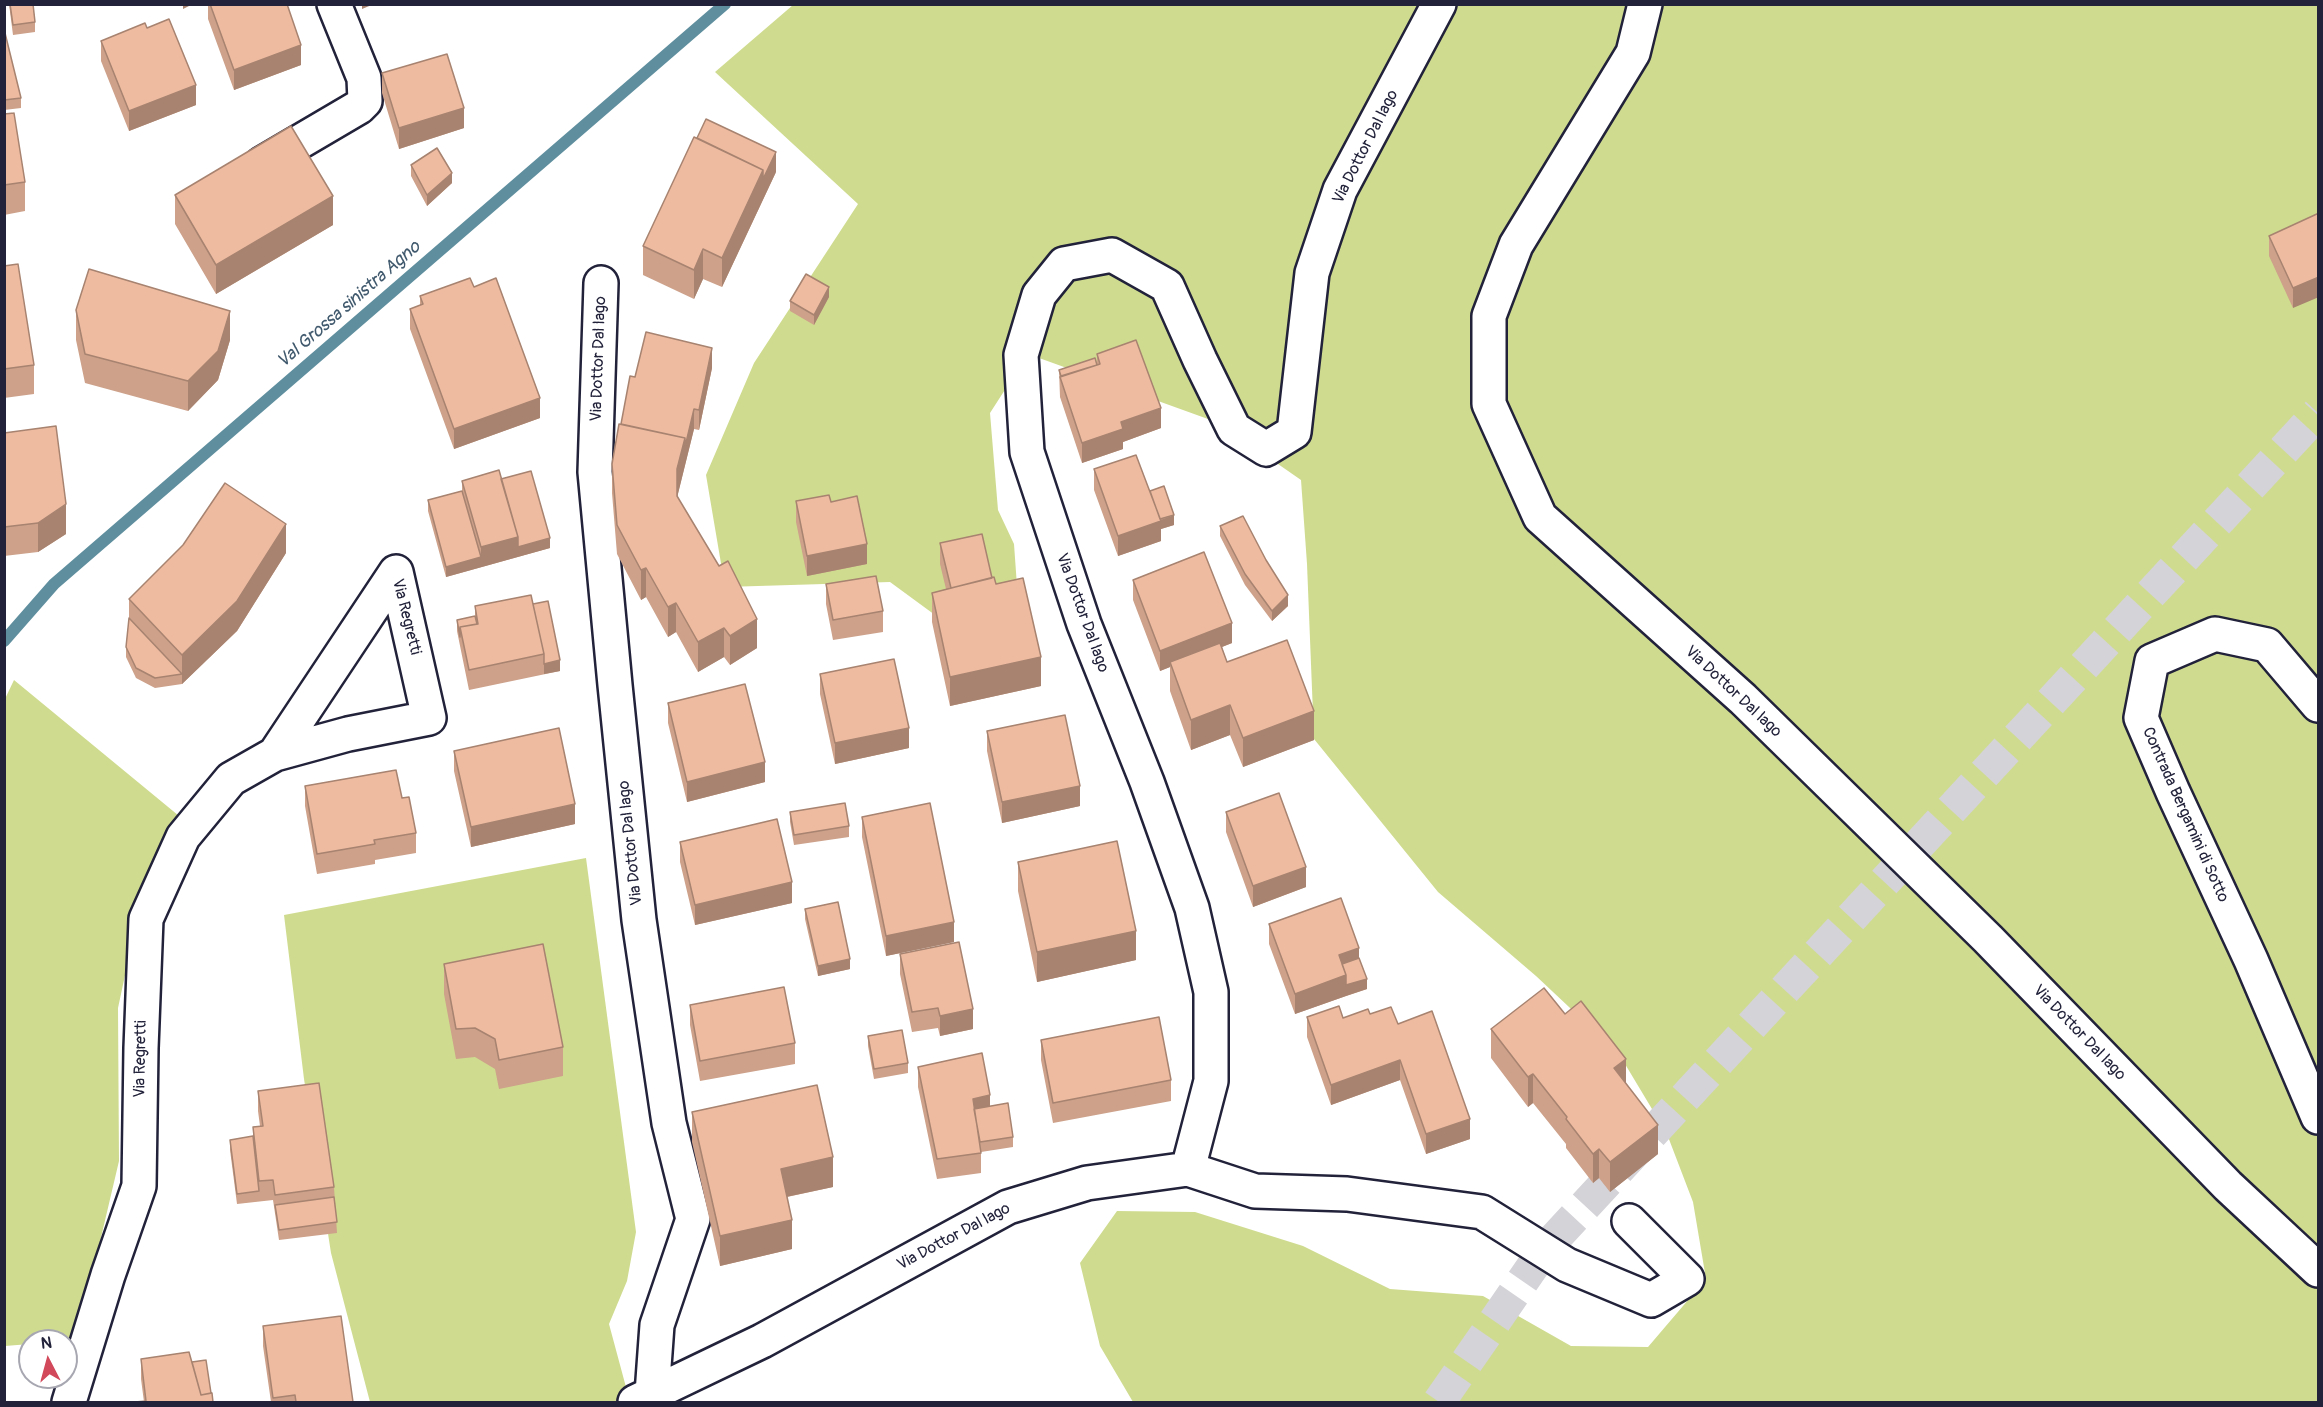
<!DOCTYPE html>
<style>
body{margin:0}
#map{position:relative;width:2323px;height:1407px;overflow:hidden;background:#fff;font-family:Pangolin,sans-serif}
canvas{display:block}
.frame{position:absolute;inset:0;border:6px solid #22223b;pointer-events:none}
.north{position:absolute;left:18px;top:1329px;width:60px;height:60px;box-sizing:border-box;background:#fff;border:2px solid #a7a7b1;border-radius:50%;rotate:354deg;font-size:16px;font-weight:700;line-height:24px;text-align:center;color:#22223b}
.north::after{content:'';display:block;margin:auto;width:21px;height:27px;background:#d1495b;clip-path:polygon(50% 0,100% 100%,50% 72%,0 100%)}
</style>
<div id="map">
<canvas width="2323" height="1407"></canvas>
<div class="frame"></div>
<div class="north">N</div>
</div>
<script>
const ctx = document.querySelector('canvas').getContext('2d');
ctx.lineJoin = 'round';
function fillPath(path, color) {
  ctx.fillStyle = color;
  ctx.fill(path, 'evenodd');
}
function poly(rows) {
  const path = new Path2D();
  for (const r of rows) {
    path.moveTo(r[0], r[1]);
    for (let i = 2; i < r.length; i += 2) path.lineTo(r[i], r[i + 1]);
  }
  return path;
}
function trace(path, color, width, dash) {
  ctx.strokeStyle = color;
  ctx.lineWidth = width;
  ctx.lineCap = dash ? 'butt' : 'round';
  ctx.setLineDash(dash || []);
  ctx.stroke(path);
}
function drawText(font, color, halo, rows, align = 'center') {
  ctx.font = font + ' Pangolin,sans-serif';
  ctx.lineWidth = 6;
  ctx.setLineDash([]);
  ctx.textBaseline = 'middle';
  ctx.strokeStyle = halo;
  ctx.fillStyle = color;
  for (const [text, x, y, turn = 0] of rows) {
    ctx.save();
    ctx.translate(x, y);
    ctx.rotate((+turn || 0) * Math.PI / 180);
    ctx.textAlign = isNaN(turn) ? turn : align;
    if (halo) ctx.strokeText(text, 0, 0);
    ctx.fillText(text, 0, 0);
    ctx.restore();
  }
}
fillPath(poly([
 [793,5,2318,5,2318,1402,1133,1402,1100,1346,1080,1263,1117,1211,1195,1212,1303,1246,1390,1289,1483,1296,1571,1346,1648,1347,1706,1279,1693,1202,1667,1134,1619,1054,1536,976,1438,892,1314,739,1307,564,1301,480,1219,423,1028,354,990,413,998,510,1014,544,1018,600,950,626,890,582,725,587,706,475,754,363,858,204,715,72],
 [14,680,190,825,136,924,118,1008,119,1161,95,1263,72,1340,30,1341,30,1344,5,1346,4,701],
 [586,858,636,1232,627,1281,609,1324,630,1402,370,1402,331,1253,304,1079,284,915]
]), '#cfdc8f');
trace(poly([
 [4,641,54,584,725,4]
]), '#5f8f9f', 12);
trace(poly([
 [1439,1402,1544,1250,2318,413]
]), '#d3d3d8', 33, [33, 16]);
const street = poly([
 [1645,4,1633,53,1516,245,1489,316,1489,404,1540,517,1743,699,1988,939,2228,1186,2318,1270],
 [262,164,359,107,365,101,364,78,334,4],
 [601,283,595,472,615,685,639,920,669,1123,693,1219,657,1325,652,1394],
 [2318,705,2267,645,2215,634,2152,661,2141,718,2173,792,2251,960,2318,1117],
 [1188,1169,1255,1191,1347,1194,1482,1212,1567,1265,1651,1300,1687,1279,1629,1221],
 [69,1402,108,1275,139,1186,141,1048,146,919,183,837,231,779,275,754,348,734,429,718,396,572,275,754],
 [635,1402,762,1341,1008,1207,1087,1183,1188,1169,1211,1081,1211,992,1192,908,1147,782,1084,624,1027,452,1021,355,1039,295,1064,264,1112,255,1167,286,1200,360,1234,429,1266,449,1294,432,1312,273,1340,190,1439,4]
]);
trace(street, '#22223b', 38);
trace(street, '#fff', 33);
fillPath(poly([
 [9,4,33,4,35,22,35,32,13,35],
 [208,4,287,4,301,65,234,90,208,19],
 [147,28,196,105,129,131,101,61,101,41],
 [4,33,21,98,21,108,4,110],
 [382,73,464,128,399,149,382,93],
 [4,114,25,182,25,211,4,215],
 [411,165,452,183,427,206,411,176],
 [776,172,722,287,703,279,694,299,643,275,643,246],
 [175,195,333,225,216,294,175,224],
 [2319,213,2293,308,2269,256,2269,236],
 [4,266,34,365,34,394,4,398],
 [420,296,540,418,454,449,410,329,410,309,420,305],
 [829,297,814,325,790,311,790,301],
 [76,310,230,340,218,380,188,411,85,383,76,340],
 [1097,354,1161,428,1123,442,1123,449,1082,463,1060,397,1059,370,1097,365],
 [712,368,699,430,694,429,677,497,757,648,730,665,724,657,698,672,676,632,668,637,646,597,641,600,617,554,612,493,612,464,621,424,635,377],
 [4,433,66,534,38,552,4,556],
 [1094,469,1150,491,1174,525,1161,529,1161,541,1118,556,1094,490],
 [501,479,550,548,446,577,428,511,428,500,462,491,462,481],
 [796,501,831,502,867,564,807,576,796,522],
 [1220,526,1288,606,1272,621,1245,585,1220,536],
 [940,543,992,578,996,584,1041,686,950,706,932,622,932,593,946,589,940,564],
 [286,553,237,631,182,684,155,688,136,678,126,657,126,647,129,618,129,599],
 [1133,580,1232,643,1222,647,1227,662,1314,740,1243,767,1230,735,1191,750,1170,691,1170,667,1160,671,1133,600],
 [826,584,883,611,883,632,833,640,826,604],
 [533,604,560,671,469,690,457,631,457,620,475,616,475,606],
 [820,674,909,748,835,764,820,694],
 [668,703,765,782,687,802,668,723],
 [987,731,1080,806,1002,823,987,751],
 [454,751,575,824,471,847,454,771],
 [305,786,402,798,416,833,416,853,375,860,375,864,317,874,305,806],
 [790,812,849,826,849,837,794,845,790,822],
 [1226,812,1306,887,1253,907,1226,832],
 [862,817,954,942,886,956,862,837],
 [680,842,792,903,695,925,680,862],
 [1018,862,1136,960,1037,982,1018,891],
 [805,909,850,969,818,976,805,919],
 [1269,924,1359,958,1367,989,1346,996,1295,1014,1269,944],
 [900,954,973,1029,940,1036,938,1028,912,1032,900,974],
 [444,964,563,1047,563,1076,499,1089,495,1069,475,1057,456,1059,444,994],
 [690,1005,795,1043,795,1064,700,1081,690,1025],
 [1370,1014,1398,1024,1470,1139,1426,1154,1400,1080,1331,1105,1307,1037,1307,1017,1343,1018],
 [1565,1014,1626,1084,1658,1154,1610,1192,1599,1178,1593,1183,1566,1148,1566,1144,1533,1103,1528,1107,1491,1058,1491,1029],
 [868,1036,908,1063,908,1073,874,1079,868,1046],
 [1041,1040,1171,1080,1171,1101,1053,1123,1041,1060],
 [918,1067,1013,1137,1013,1147,981,1152,981,1173,937,1179,918,1087],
 [258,1091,334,1187,337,1233,279,1240,273,1200,237,1204,230,1150,230,1140,253,1137,253,1127,260,1126,258,1111],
 [692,1112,833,1187,787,1197,792,1249,720,1266,692,1142],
 [263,1326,353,1402,271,1402,263,1346],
 [141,1359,192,1362,211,1393,144,1402,141,1379]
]), '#cda18a');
fillPath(poly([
 [183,4,193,4,183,9],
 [362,4,374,4,362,9],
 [301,45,301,65,234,90,234,70],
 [196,85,196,105,129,131,129,111],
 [464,108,464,128,399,149,399,128],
 [776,152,776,172,722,287,722,258,763,170],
 [452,173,452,183,427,206,427,195],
 [333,196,333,225,216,294,216,265],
 [703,249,703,279,694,299,694,270],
 [2319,277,2319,297,2293,308,2293,288],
 [829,287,829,297,814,325,814,315],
 [230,311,230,340,218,380,188,411,188,381],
 [712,348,712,368,699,430,699,410],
 [540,398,540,418,454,449,454,429],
 [1161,408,1161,428,1123,442,1123,449,1082,463,1082,443,1121,422],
 [694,409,694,429,677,498,677,469,685,438],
 [66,504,66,534,38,552,38,523],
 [1174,515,1174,525,1161,529,1161,541,1118,556,1118,536],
 [286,524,286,553,237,631,182,684,182,655],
 [518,537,550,538,550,548,446,577,446,567,481,557,481,547],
 [867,544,867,564,807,576,807,556],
 [646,568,646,597,641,600,641,570],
 [1288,595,1288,606,1272,621,1272,611],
 [676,603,676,632,668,637,668,607],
 [757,619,757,648,730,665,730,636],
 [1232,623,1232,643,1171,667,1170,662,1170,667,1160,671,1160,651],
 [724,628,724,657,698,672,698,642],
 [1041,657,1041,686,950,706,950,677],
 [560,660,560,671,544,674,544,664],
 [1230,705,1230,735,1191,750,1191,720],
 [1314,711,1314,740,1243,767,1243,738],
 [909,728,909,748,835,764,835,743],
 [765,762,765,782,687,802,687,782],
 [1080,786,1080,806,1002,823,1002,802],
 [575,804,575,824,471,847,471,827],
 [1306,867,1306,887,1253,907,1253,886],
 [792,882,792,903,695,925,695,905],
 [954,922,954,942,886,956,886,936],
 [1136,931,1136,960,1037,982,1037,952],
 [1359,948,1359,968,1342,974,1339,955],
 [850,959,850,969,818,976,818,966],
 [1346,975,1367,979,1367,989,1346,996,1295,1014,1295,994],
 [973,1009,973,1029,940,1036,940,1016],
 [1626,1059,1626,1088,1614,1068],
 [1400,1060,1400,1080,1331,1105,1331,1085],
 [1533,1074,1533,1103,1528,1107,1528,1077],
 [990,1095,990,1115,974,1119,973,1099],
 [1470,1119,1470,1139,1426,1154,1426,1134],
 [1658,1125,1658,1154,1610,1192,1610,1162],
 [1599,1149,1599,1178,1593,1183,1593,1154],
 [833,1157,833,1187,781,1198,781,1169],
 [792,1220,792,1249,720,1266,720,1236]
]), '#a78370');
const building = poly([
 [10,4,33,4,35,22,13,25,10,4],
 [210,4,287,4,301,45,234,70,210,4],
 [169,19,196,85,129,111,101,41,145,23,147,28,169,19],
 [4,33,5,33,21,98,4,100,4,33],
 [447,54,464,108,399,128,382,73,447,54],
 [14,113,25,182,4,185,4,114,14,113],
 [706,119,776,152,763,179,763,170,697,138,706,119],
 [291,126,333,196,216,265,175,195,291,126],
 [694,137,763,170,722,258,703,249,694,270,643,246,694,137],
 [437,148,452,173,427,195,411,165,437,148],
 [2319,213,2319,277,2293,288,2269,236,2319,213],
 [18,264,34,365,4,369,4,266,18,264],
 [89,269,230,311,218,351,188,381,85,354,76,310,89,269],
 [806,274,829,287,814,315,790,301,806,274],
 [470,278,474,287,496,278,540,398,454,429,410,309,423,304,420,296,470,278],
 [646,332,712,348,699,410,694,409,685,447,685,438,621,424,630,376,635,377,646,332],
 [1136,340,1161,408,1121,422,1123,429,1082,443,1060,377,1100,364,1097,354,1136,340],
 [1095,358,1097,365,1061,376,1059,370,1095,358],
 [619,424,685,438,677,469,677,496,719,566,728,561,757,619,730,636,724,628,698,642,676,603,668,607,646,568,641,570,617,525,612,464,619,424],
 [56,426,66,504,38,523,4,527,4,433,56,426],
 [1136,455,1161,521,1118,536,1094,469,1136,455],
 [499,470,518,537,481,547,462,481,499,470],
 [531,471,550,538,518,547,518,537,501,479,531,471],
 [225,483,286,524,237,601,182,655,129,599,183,545,225,483],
 [1164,486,1174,515,1160,519,1150,491,1164,486],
 [462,491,481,557,446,567,428,500,462,491],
 [829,495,831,502,857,496,867,544,807,556,796,501,829,495],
 [1243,516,1266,560,1288,595,1272,611,1245,574,1220,526,1243,516],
 [982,534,992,578,951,588,940,543,982,534],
 [1204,552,1232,623,1160,651,1133,580,1204,552],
 [876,576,883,611,833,620,826,584,876,576],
 [994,577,996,584,1023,578,1041,657,950,677,932,593,994,577],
 [531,595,544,654,469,670,460,627,478,624,475,606,531,595],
 [548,601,560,660,544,664,544,654,533,604,548,601],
 [475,616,477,624,460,627,460,637,457,620,475,616],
 [129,618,182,674,155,678,136,668,126,647,129,618],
 [1287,640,1314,711,1243,738,1230,705,1191,720,1170,662,1220,643,1227,662,1287,640],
 [894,659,909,728,835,743,820,674,894,659],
 [745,684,765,762,687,782,668,703,745,684],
 [1065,715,1080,786,1002,802,987,731,1065,715],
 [559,728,575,804,471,827,454,751,559,728],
 [396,770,402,798,409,797,416,833,374,840,375,844,317,854,305,786,396,770],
 [1279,793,1306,867,1253,886,1226,812,1279,793],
 [845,803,849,826,794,835,790,812,845,803],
 [930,803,954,922,886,936,862,817,930,803],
 [777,819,792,882,695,905,680,842,777,819],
 [1117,841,1136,931,1037,952,1018,862,1117,841],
 [1341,898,1359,948,1339,955,1346,975,1295,994,1269,924,1341,898],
 [838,902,850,959,818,966,805,909,838,902],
 [959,942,973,1009,940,1016,938,1008,912,1012,900,954,959,942],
 [543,944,563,1047,499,1060,495,1039,475,1028,456,1029,444,964,543,944],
 [1359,958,1367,979,1346,985,1346,975,1342,964,1359,958],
 [784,987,795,1043,700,1061,690,1005,784,987],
 [1544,988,1565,1014,1581,1001,1626,1059,1614,1068,1658,1125,1610,1162,1599,1149,1593,1154,1566,1119,1567,1117,1533,1074,1528,1077,1491,1029,1544,988],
 [1339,1006,1343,1018,1368,1009,1370,1014,1391,1007,1398,1024,1432,1011,1470,1119,1426,1134,1400,1060,1331,1085,1307,1017,1339,1006],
 [1159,1017,1171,1080,1053,1103,1041,1040,1159,1017],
 [902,1030,908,1063,874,1069,868,1036,902,1030],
 [982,1053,990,1095,973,1099,981,1153,937,1159,918,1067,982,1053],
 [319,1083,334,1187,275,1195,273,1180,259,1181,253,1127,263,1126,258,1091,319,1083],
 [817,1085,833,1157,781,1169,792,1220,720,1236,692,1112,817,1085],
 [1008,1103,1013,1137,980,1142,974,1109,1008,1103],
 [253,1136,259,1191,237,1194,230,1140,253,1136],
 [334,1197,337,1222,279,1230,275,1205,334,1197],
 [341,1316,353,1402,296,1402,295,1395,273,1398,263,1326,341,1316],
 [189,1352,201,1395,212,1393,213,1402,135,1402,146,1401,141,1359,189,1352],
 [206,1360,211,1393,201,1395,192,1362,206,1360]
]);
fillPath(building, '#eebba0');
trace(building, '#a78370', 1.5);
drawText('16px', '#22223b', '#fff', [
 ["Via Dottor Dal lago",1366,147,-63],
 ["Via Dottor Dal lago",599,359,-88],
 ["Via Dottor Dal lago",1082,613,70],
 ["Via Regretti",406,617,76],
 ["Via Dottor Dal lago",1733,692,43],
 ["Contrada Bergamini di Sotto",2185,815,66],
 ["Via Dottor Dal lago",631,843,-96],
 ["Via Dottor Dal lago",2079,1033,46],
 ["Via Regretti",141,1059,-89],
 ["Via Dottor Dal lago",954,1237,-28]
]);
drawText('italic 18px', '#40596d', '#fff', [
 ["Val Grossa sinistra Agno",349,305,-41]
]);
</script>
